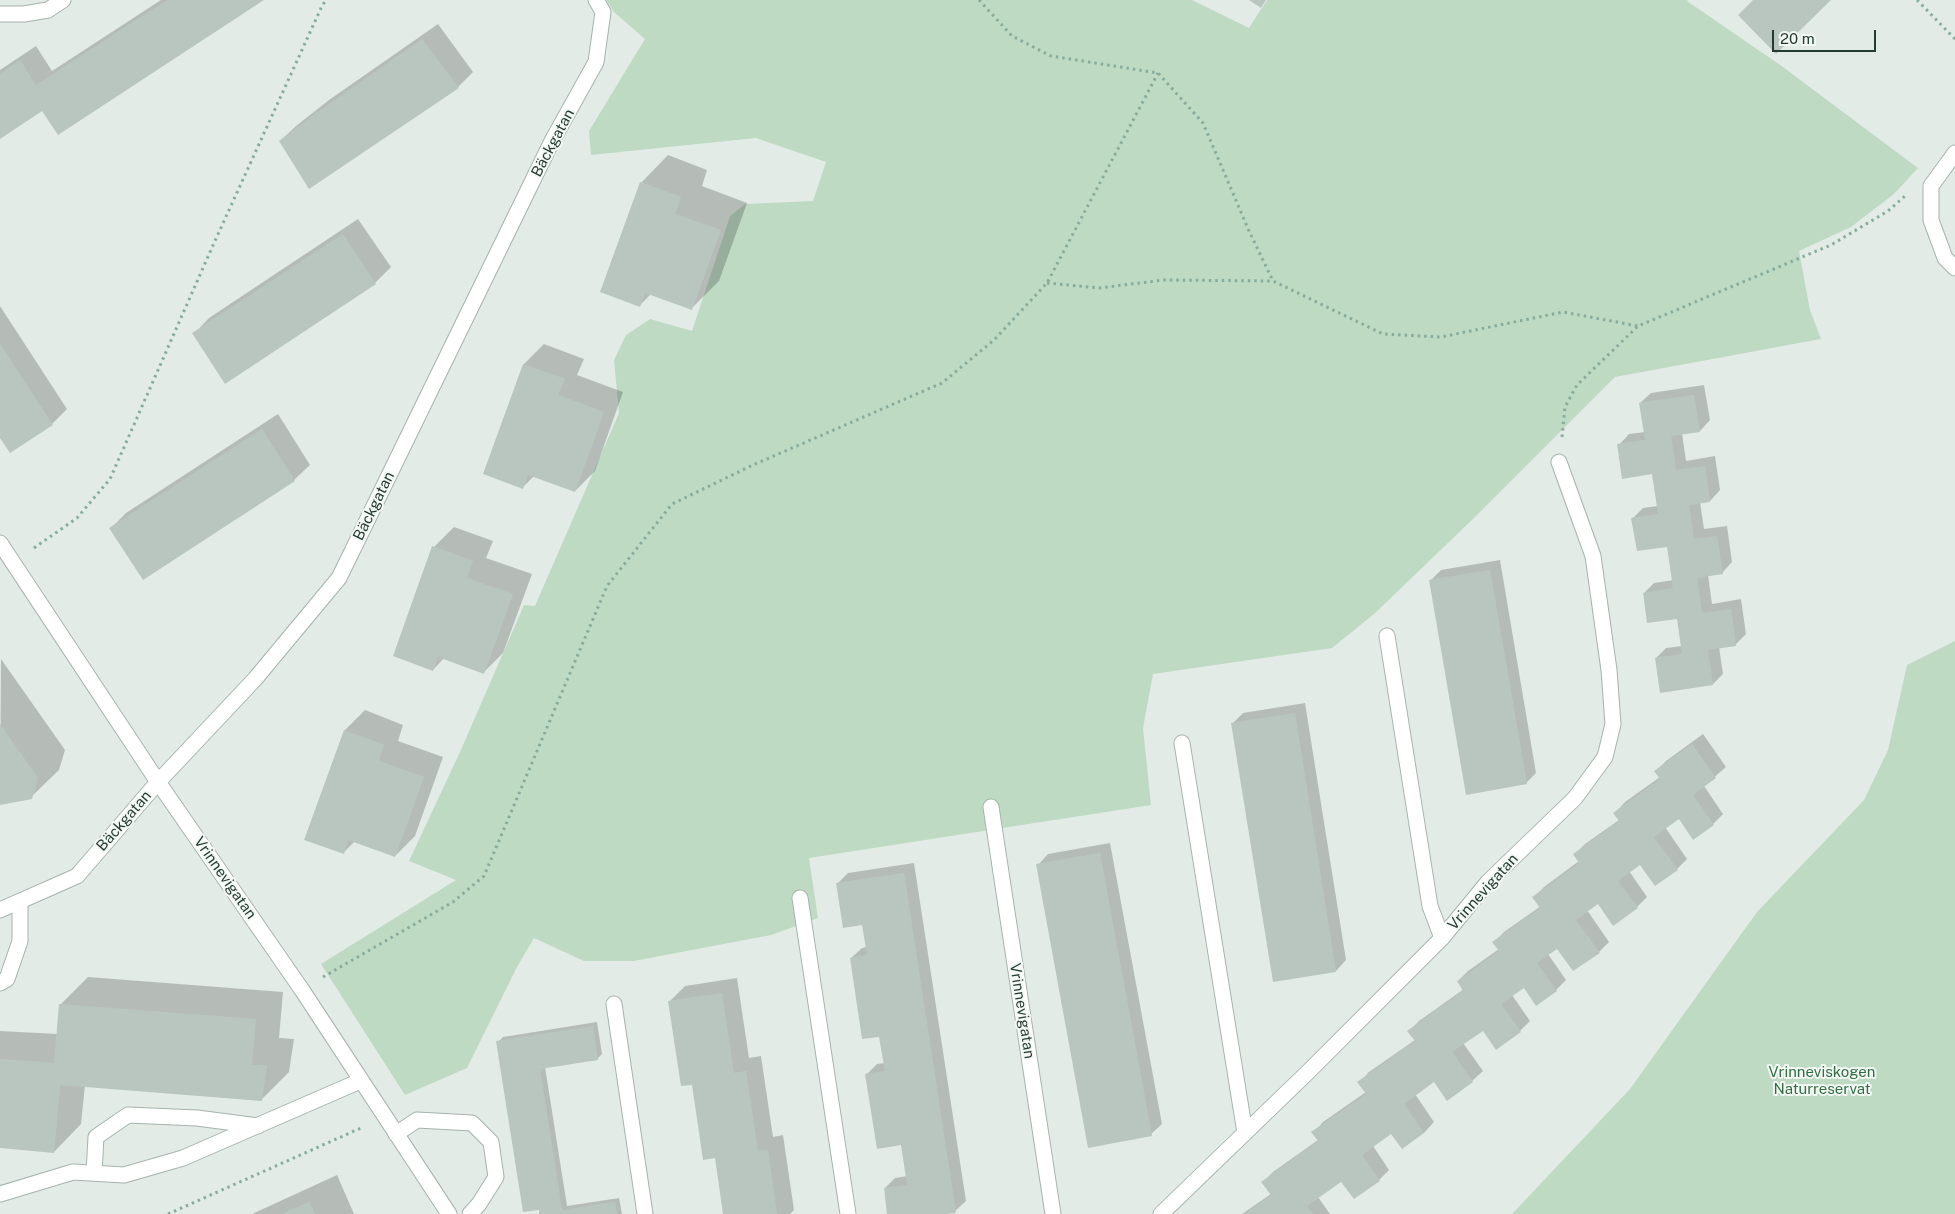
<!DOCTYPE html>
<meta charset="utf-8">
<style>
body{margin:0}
#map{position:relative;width:1955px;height:1214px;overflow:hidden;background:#e3ebe7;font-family:"Public Sans",sans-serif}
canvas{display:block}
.scale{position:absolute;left:1772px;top:30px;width:104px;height:22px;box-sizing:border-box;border:2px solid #243b33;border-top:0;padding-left:6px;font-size:15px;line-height:18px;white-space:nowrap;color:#243b33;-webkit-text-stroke:4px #f3f8f5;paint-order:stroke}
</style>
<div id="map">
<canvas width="1955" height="1214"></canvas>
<div class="scale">20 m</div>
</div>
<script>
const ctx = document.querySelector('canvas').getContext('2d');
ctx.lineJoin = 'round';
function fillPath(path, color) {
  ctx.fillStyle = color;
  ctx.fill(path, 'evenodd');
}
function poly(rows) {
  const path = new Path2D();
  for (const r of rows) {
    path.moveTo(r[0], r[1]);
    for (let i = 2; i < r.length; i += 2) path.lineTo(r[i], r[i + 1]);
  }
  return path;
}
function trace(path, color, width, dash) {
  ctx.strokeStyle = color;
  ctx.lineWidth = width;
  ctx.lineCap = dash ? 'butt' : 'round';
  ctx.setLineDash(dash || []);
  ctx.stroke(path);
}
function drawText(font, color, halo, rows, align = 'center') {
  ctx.font = font + ' "Public Sans",sans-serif';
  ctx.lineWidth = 4;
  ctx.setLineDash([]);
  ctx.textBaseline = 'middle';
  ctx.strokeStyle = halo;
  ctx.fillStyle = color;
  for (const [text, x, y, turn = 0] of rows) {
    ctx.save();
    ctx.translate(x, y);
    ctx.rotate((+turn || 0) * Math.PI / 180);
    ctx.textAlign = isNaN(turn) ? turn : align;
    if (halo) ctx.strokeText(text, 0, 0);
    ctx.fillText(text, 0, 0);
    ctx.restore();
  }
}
fillPath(poly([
 [606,0,1192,0,1249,28,1267,0,1688,0,1687,1,1783,67,1918,168,1894,194,1851,227,1799,251,1810,310,1821,339,1615,377,1474,518,1374,614,1332,648,1153,674,1143,728,1151,805,809,858,818,918,771,935,634,961,584,961,534,938,517,967,467,1068,405,1095,321,964,456,880,409,861,460,752,524,605,535,606,619,413,614,360,626,335,650,319,692,331,730,216,745,204,813,201,826,162,756,138,591,155,589,131,645,39,614,12],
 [1955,641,1955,1214,1512,1214,1630,1089,1757,912,1864,800,1888,750,1907,665]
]), '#bedac3');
fillPath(poly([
 [161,0,261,0,43,110,0,138,0,70,36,46,52,71],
 [438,24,473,72,458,87,280,141,296,126,329,100],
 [668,155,707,170,702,186,747,203,719,281,691,309,651,294,640,305,641,183],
 [358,219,391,267,375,283,226,382,194,334,209,318],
 [0,306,67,409,52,424,0,436],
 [544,344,584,359,577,375,623,392,595,471,575,491,534,476,523,487,485,473,524,364],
 [1704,385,1710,420,1700,431,1682,433,1686,461,1715,456,1720,490,1710,501,1700,502,1704,529,1727,526,1732,562,1722,573,1708,575,1712,604,1741,599,1746,634,1735,645,1719,647,1723,674,1713,684,1656,658,1666,648,1682,646,1678,618,1644,593,1654,583,1674,580,1668,545,1633,518,1643,508,1658,506,1654,473,1619,445,1629,434,1645,432,1640,403,1651,393],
 [278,414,310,465,294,480,111,528,126,513],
 [454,527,493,541,486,558,532,574,503,653,483,673,444,658,433,670,434,547],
 [1500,560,1536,773,1526,783,1431,580,1441,570],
 [1,659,65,750,59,770,31,797,0,804],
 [1305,703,1346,960,1336,971,1233,723,1243,713],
 [365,710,403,725,398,741,443,757,415,836,395,856,355,841,343,853,306,839,345,730],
 [1703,734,1726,767,1704,786,1723,814,1713,824,1679,817,1665,827,1687,859,1677,869,1640,863,1629,871,1647,897,1637,907,1599,902,1587,910,1609,942,1599,952,1558,947,1548,954,1566,980,1556,990,1524,986,1512,995,1530,1021,1520,1031,1483,1029,1463,1043,1483,1071,1472,1081,1435,1080,1415,1094,1434,1122,1424,1133,1391,1132,1373,1146,1389,1170,1379,1180,1342,1180,1318,1197,1330,1214,1242,1214,1271,1194,1263,1182,1273,1172,1318,1140,1313,1133,1323,1122,1366,1092,1359,1083,1369,1072,1415,1040,1409,1031,1419,1021,1464,989,1458,981,1468,971,1499,949,1494,942,1504,932,1541,906,1534,897,1544,887,1579,861,1574,855,1585,844,1619,820,1615,813,1625,802,1660,777,1656,771,1666,761],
 [1110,843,1162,1124,1151,1134,1038,865,1048,854],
 [914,863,966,1201,955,1211,939,1214,888,1214,885,1188,895,1178,907,1176,902,1144,867,1074,877,1064,885,1063,880,1035,851,958,862,948,867,947,863,924,837,884,848,873],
 [88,977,283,992,279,1038,294,1039,289,1072,261,1100,85,1085,81,1124,54,1152,0,1147,0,1031,58,1034,60,1005],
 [737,978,749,1058,761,1056,773,1137,783,1135,794,1210,790,1214,725,1214,716,1156,670,1001,685,986],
 [597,1022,602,1054,597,1059,545,1067,567,1206,619,1198,622,1214,541,1214,498,1042,503,1037],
 [337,1175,354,1214,252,1214]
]), '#0003');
fillPath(poly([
 [167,0,264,0,58,135,42,111,0,139,0,74,20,60,36,85],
 [1249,0,1266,0,1261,8],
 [1753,0,1831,0,1776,54,1738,15],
 [422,39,459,88,309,189,279,141,312,116],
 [640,182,681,197,675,214,721,230,692,310,645,293,640,307,600,292],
 [343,234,376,284,225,384,192,333],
 [0,344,53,425,10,453,0,438],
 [523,364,565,379,558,395,604,412,575,492,528,475,523,489,483,474],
 [1694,395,1700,432,1671,436,1676,470,1705,466,1710,502,1689,505,1694,539,1717,536,1723,574,1697,578,1702,613,1731,609,1736,646,1708,650,1713,685,1660,693,1655,658,1682,654,1677,619,1647,623,1643,593,1673,588,1667,547,1637,551,1631,518,1658,514,1652,474,1622,479,1617,444,1645,440,1639,403],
 [262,429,295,481,143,580,109,528],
 [432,546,473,561,467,578,513,594,484,674,438,657,433,671,393,656],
 [1490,570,1527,784,1466,795,1429,580],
 [1295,713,1336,972,1273,982,1231,723],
 [0,724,38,778,32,799,0,805],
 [344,730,384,745,379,761,424,777,395,857,348,840,344,854,304,840],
 [1692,744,1716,778,1693,795,1714,825,1693,840,1679,819,1654,837,1678,870,1655,886,1640,865,1618,881,1638,908,1613,926,1598,904,1576,920,1600,953,1573,971,1557,949,1537,963,1557,991,1536,1006,1524,988,1501,1004,1521,1032,1496,1050,1483,1031,1452,1052,1473,1082,1447,1101,1434,1082,1404,1104,1424,1133,1402,1149,1391,1134,1362,1155,1380,1181,1354,1199,1341,1182,1307,1206,1313,1214,1245,1214,1271,1195,1261,1182,1318,1141,1311,1132,1366,1094,1357,1082,1415,1041,1407,1031,1463,991,1457,981,1499,951,1492,942,1540,908,1532,897,1579,863,1573,854,1619,821,1613,813,1660,779,1654,771],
 [1100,853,1152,1136,1088,1148,1036,864],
 [904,873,956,1213,947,1214,887,1214,884,1188,907,1185,901,1145,877,1149,865,1074,885,1071,879,1037,862,1039,850,958,867,955,862,925,843,928,836,883],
 [722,993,734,1073,746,1071,758,1151,768,1150,777,1214,723,1214,715,1158,703,1160,692,1085,681,1086,668,1001],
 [59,1004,256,1019,252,1065,267,1065,262,1101,60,1085,54,1153,0,1148,0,1059,54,1063],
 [593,1026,598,1060,540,1069,562,1210,615,1202,617,1214,539,1214,539,1210,523,1212,496,1041],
 [309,1202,315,1214,282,1214]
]), '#b9c6c0');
const service = poly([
 [1955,153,1931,186,1931,220,1945,258,1955,268],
 [1387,636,1430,906,1442,938],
 [1182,743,1245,1133],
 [991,807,1053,1214],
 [800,898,848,1214],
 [0,983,7,979,20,941,20,902],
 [614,1004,645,1214],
 [396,1134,417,1120,472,1123,491,1142,496,1177,479,1204,470,1214],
 [94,1173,96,1137,128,1115,197,1118,258,1126],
 [0,1194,73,1172,124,1175,183,1158,360,1081]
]);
const minor = poly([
 [0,14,24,14,48,10,63,0],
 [0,543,158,782,302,990,449,1214],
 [0,910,77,876,158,782,255,679,339,578,552,141,596,62,603,12,596,0],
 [1161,1214,1308,1072,1442,938,1488,882,1575,798,1605,757,1613,724,1609,670,1593,556,1559,462]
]);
trace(service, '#a6b3ad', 17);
trace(minor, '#a6b3ad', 17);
trace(poly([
 [979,0,1012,36,1051,56,1158,73,1203,123,1249,231,1273,281],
 [1917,0,1955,39],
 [1047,283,1099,288,1164,280,1273,281,1383,334,1441,337,1563,312,1638,326],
 [1562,437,1565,407,1577,385,1638,326,1831,245,1888,211,1905,196],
 [34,548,77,518,110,479,214,243,322,6,326,0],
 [323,977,453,902,484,876,607,586,672,504,753,465,942,383,994,340,1047,283,1158,73],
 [168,1214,361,1128]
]), '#87ac9d', 3, [2.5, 4]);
trace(service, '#fff', 15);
trace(minor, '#fff', 15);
drawText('15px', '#243b33', '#f3f8f5', [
 ["Bäckgatan",553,143,-62],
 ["Bäckgatan",374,506,-64],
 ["Bäckgatan",124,821,-49],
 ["Vrinnevigatan",225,878,55],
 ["Vrinnevigatan",1483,892,-48],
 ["Vrinnevigatan",1022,1011,81]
]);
drawText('15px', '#326e44', '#f3f8f5', [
 ["Vrinneviskogen",1822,1072],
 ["Naturreservat",1822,1089]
]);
</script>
